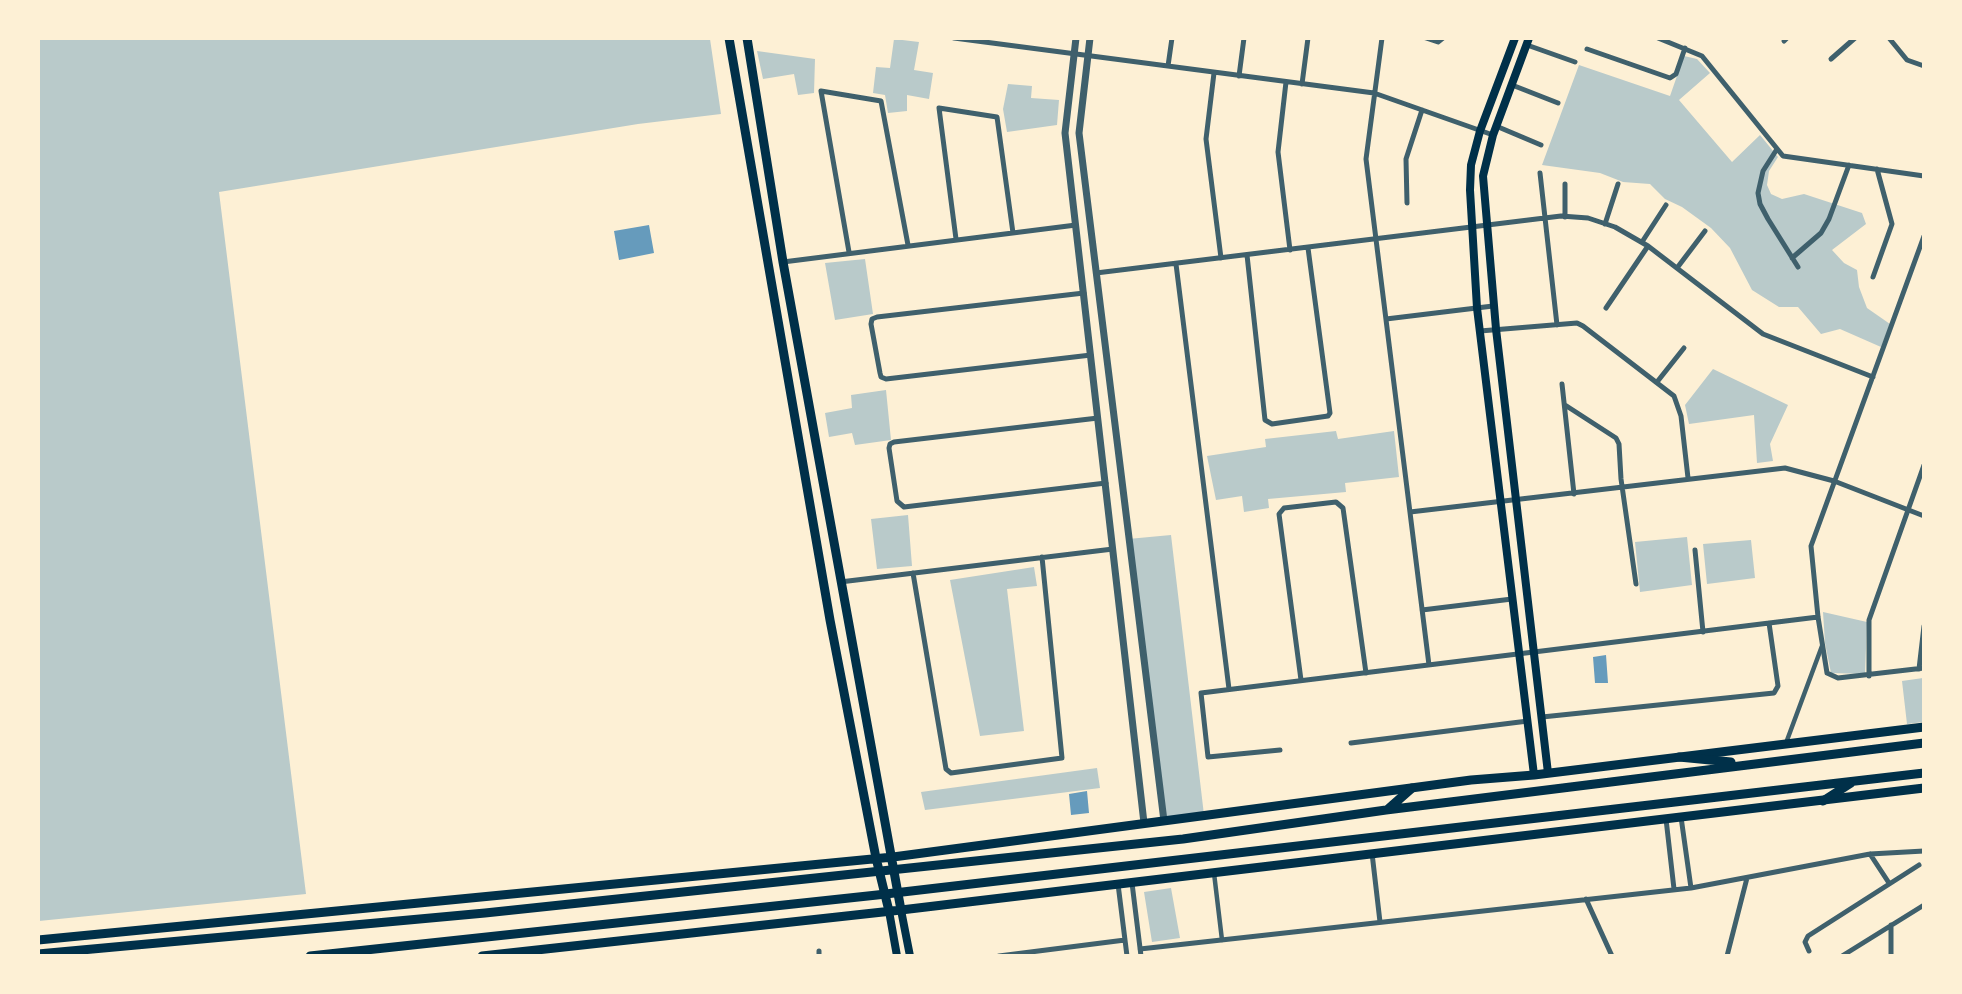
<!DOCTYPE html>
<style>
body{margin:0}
#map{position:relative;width:1962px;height:994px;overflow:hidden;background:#fdf0d5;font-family:"Nunito Sans",sans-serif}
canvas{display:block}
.frame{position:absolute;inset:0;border:40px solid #fdf0d5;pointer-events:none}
</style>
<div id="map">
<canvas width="1962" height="994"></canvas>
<div class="frame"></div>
</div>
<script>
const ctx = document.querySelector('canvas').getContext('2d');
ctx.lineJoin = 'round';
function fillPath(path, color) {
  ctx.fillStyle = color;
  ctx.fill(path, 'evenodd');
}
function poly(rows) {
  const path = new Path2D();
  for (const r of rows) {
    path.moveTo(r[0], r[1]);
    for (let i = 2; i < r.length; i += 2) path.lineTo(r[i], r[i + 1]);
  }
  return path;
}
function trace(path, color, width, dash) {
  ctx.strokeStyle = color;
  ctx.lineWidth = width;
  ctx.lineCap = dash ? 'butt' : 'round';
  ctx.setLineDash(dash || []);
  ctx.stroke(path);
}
fillPath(poly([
 [38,39,710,39,721,114,638,124,219,192,306,894,39,921],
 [894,39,919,42,914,70,933,73,929,99,907,95,907,111,888,113,885,95,873,93,876,67,890,68],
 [757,51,815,59,814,93,798,95,794,74,763,79],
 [1684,56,1697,59,1710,73,1679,100,1732,162,1760,135,1778,157,1769,171,1767,185,1771,194,1782,199,1804,194,1862,213,1866,224,1832,250,1844,263,1857,270,1859,287,1867,308,1890,324,1881,347,1840,329,1821,334,1798,307,1779,307,1752,290,1730,248,1711,228,1682,207,1665,199,1650,184,1623,182,1600,173,1542,165,1579,65,1670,96],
 [1008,84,1032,86,1031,98,1059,100,1057,125,1007,132,1003,109],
 [865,259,873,314,835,320,825,263],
 [1713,369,1788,405,1770,444,1773,461,1757,463,1754,415,1689,424,1685,405],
 [886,390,891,440,855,445,852,433,829,437,825,413,852,408,851,395],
 [1336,431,1338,439,1394,431,1399,477,1345,483,1346,492,1268,499,1269,508,1244,512,1242,496,1216,500,1207,456,1266,447,1265,439],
 [908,515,912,566,877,569,871,519],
 [1171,535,1204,815,1164,821,1128,539],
 [1687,537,1692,585,1640,592,1635,542],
 [1751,540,1755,578,1707,584,1703,544],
 [1034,567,1037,586,1007,589,1024,731,980,736,950,580],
 [1823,612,1867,622,1865,674,1831,673,1825,643],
 [1923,678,1923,722,1907,724,1902,681],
 [1097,768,1100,788,925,810,921,792],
 [1171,888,1180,938,1152,942,1144,892]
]), '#b9caca');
fillPath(poly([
 [649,225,654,253,619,260,614,231],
 [1606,655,1608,683,1595,683,1593,657],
 [1087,791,1089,813,1071,815,1069,794]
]), '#669bbc');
trace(poly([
 [1786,743,1822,646],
 [1214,873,1222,940]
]), '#3f606c', 4.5);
trace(poly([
 [954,38,1374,93,1493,135],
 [1382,38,1366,159,1429,665],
 [1426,38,1438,42,1443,38],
 [1658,38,1702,56,1783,156,1924,176],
 [1889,38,1907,60,1924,66],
 [1784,41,1787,38],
 [1527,45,1575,62],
 [1587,49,1670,78,1676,74,1685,48],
 [1831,59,1855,38],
 [1168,66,1172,38],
 [1214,73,1206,139,1221,258],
 [1239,76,1244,38],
 [1286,82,1278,152,1290,250],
 [1302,84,1308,38],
 [1512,85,1558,103],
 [1496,126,1541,145],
 [1777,149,1763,171,1758,193,1760,204,1768,219,1798,267],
 [1540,173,1557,325],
 [1407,203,1406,159,1422,110],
 [1565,217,1565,184],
 [1605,224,1618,184],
 [1924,236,1811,546,1818,617,1827,673,1838,678,1924,668],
 [956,239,939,108,997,117,1013,233],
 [1642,242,1666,205],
 [849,252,821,91,881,101,908,245],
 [1247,255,1265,420,1272,424,1328,416,1330,413,1308,248],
 [1792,258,1821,233,1829,219,1849,165],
 [783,262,1076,225],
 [1176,264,1229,689],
 [1677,268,1705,231],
 [1096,273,1561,216,1588,218,1615,227,1648,246,1763,334,1873,377],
 [1873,277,1892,224,1877,169],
 [1084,293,877,317,872,319,871,324,880,373,881,377,886,379,1091,355],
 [1606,308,1648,246],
 [1386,319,1493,306],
 [1480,331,1577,323,1583,326,1674,396,1681,416,1688,478],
 [1657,382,1684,348],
 [1562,384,1574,494],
 [1565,405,1616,438,1619,444,1621,479,1636,584],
 [1098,418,894,442,890,444,889,448,897,501,904,507,1106,483],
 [1410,512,1785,468,1834,481,1924,516],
 [1695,550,1703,632],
 [913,573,946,769,951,773,1062,758,1042,557],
 [840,582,1113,549],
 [1422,610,1512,599],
 [1919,669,1924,626],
 [1869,676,1869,620,1924,465],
 [1301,680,1279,514,1284,508,1336,502,1343,508,1366,673],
 [1542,717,1774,693,1778,686,1769,623],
 [1351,743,1528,721],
 [1280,750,1208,757,1201,693,1818,617],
 [1681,817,1691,888],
 [1666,819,1674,889],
 [1372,853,1380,922],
 [1870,854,1889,883],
 [1132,883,1141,956],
 [1118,884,1127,956],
 [1586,899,1612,956],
 [1891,925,1891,956],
 [1140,949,1691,888,1870,854,1924,851],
 [819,951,819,956],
 [1809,951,1805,942,1808,936,1919,865],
 [999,956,1125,940],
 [1727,956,1747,878],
 [1842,956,1924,905]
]), '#3f606c', 5);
trace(poly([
 [1076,38,1065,133,1144,823],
 [1090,38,1079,133,1164,821]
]), '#3f606c', 7);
trace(poly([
 [1515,38,1480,131,1471,165,1470,190,1477,308,1534,775],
 [1529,38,1493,135,1483,176,1496,329,1548,773],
 [901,910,910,956],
 [889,911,897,956]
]), '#003049', 8);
trace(poly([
 [729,38,830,620,876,858,889,911],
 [747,38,783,262,901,910],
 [38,940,893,857,1471,780,1534,775,1924,727],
 [482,956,901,910,1924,788]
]), '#003049', 9);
trace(poly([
 [1679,757,1731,762],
 [1823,801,1851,783],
 [1387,810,1412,788],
 [38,954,485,913,1183,839,1386,810,1924,743],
 [310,956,877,895,1924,773]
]), '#003049', 9);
</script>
